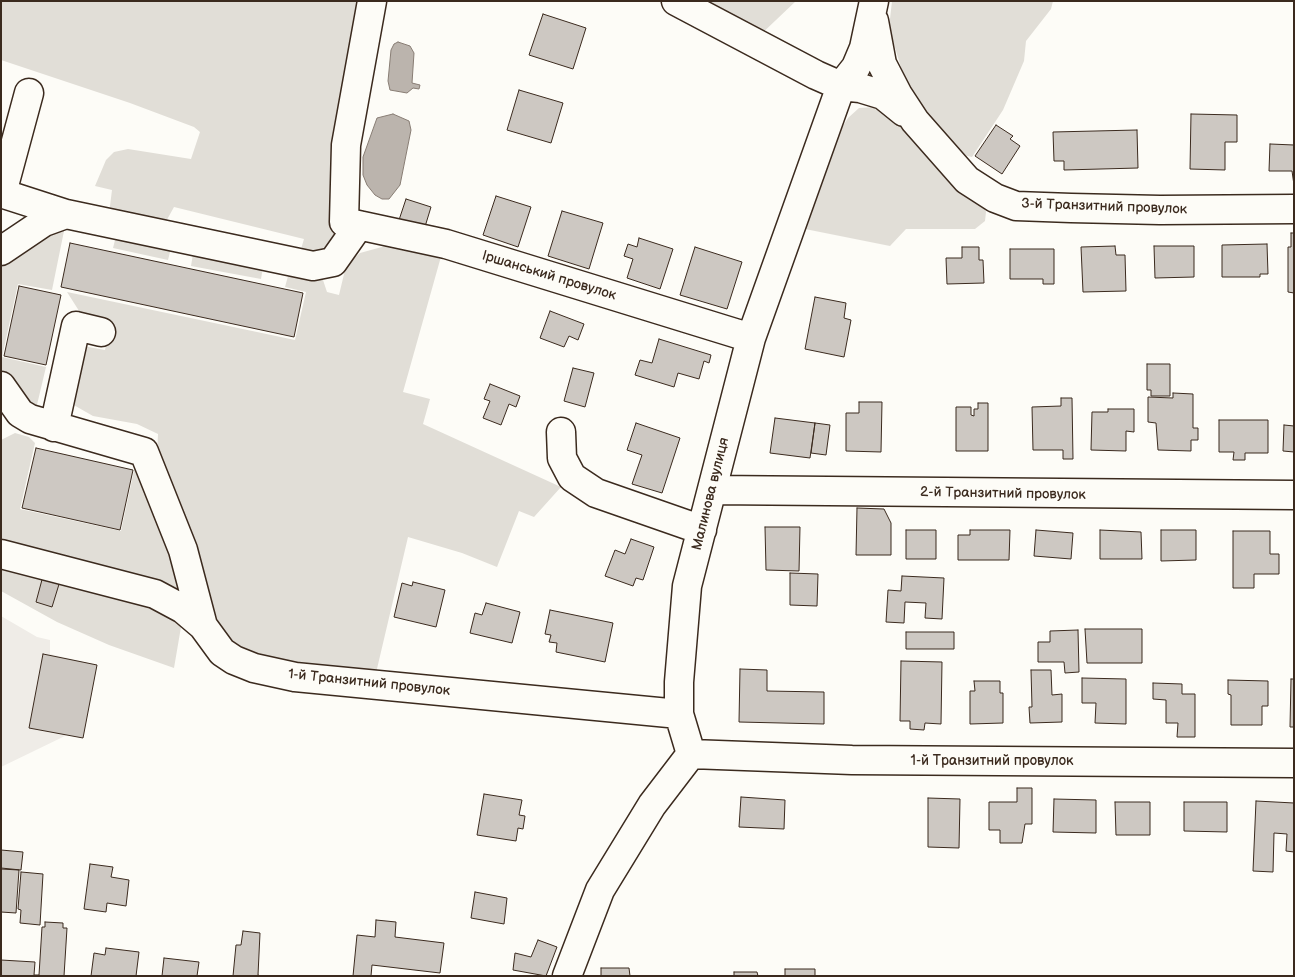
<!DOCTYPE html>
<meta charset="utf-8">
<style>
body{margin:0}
#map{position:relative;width:1295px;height:977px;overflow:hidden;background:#fdfcf7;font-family:"Balsamiq Sans",sans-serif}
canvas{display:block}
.frame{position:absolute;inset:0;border:2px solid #3b2a1e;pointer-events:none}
</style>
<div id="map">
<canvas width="1295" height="977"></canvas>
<div class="frame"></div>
</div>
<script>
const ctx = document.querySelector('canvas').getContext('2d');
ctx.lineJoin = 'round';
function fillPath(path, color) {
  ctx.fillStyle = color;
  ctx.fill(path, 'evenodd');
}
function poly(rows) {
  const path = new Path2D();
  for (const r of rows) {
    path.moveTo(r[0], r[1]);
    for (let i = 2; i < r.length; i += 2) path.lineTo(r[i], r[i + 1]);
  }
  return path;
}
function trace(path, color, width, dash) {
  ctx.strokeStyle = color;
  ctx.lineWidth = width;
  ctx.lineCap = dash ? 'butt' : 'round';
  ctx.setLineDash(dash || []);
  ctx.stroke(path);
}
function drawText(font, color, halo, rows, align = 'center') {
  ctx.font = font + ' "Balsamiq Sans",sans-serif';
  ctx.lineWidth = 4.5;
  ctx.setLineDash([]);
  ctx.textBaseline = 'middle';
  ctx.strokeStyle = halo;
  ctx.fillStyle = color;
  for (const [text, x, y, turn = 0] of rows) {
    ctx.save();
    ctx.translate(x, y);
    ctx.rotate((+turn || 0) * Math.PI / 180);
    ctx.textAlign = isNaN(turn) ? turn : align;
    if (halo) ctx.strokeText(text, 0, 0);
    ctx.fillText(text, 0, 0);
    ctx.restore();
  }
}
fillPath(poly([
 [1,616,37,637,50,640,50,654,97,665,83,738,67,735,1,767]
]), '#efece7');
fillPath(poly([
 [1,1,361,1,335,229,331,248,321,257,299,256,304,239,174,207,164,225,109,214,112,190,95,186,106,160,114,152,128,149,191,159,200,132,194,127,130,103,1,60],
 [686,1,796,1,756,39],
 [892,1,1053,1,1051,9,1026,41,1024,61,1003,110,972,157,955,153,911,100,889,28],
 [875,107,888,112,982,202,986,212,985,221,975,229,906,229,890,246,805,229,833,142,848,118,859,108],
 [65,226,52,290,18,284,2,357,46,367,36,409,1,375,1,260],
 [116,236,171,248,168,260,113,248],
 [389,245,442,253,403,392,430,399,423,424,561,487,534,517,519,511,497,567,462,553,408,537,376,673,276,660,235,648,220,626,162,477,157,457,158,434,137,424,93,416,72,404,83,346,105,350,111,321,81,314,67,292,295,340,306,292,285,287,290,269,319,277,323,280,327,292,339,295,345,270,351,261,360,253],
 [193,254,263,267,261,279,191,266],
 [15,433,29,437,35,443,20,509,121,531,135,466,138,467,182,585,175,589,1,543,1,440],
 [1,563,149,606,174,618,181,627,174,668,109,645,57,622,1,591]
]), '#e1ded7');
const water = poly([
 [398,42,410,46,414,53,412,83,420,85,419,89,413,88,407,93,390,90,388,81,391,50,394,44,398,42],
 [393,114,409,121,411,130,400,185,389,199,382,199,375,195,367,185,363,175,363,157,377,118,393,114]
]);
fillPath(water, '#bbb4ad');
trace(water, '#887d74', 1);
const building = poly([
 [543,14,586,28,573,69,529,55,543,14],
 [519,90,563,103,551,143,507,130,519,90],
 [1191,114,1237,115,1237,142,1225,142,1225,170,1190,169,1191,114],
 [996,125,1013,136,1010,139,1020,146,1002,174,975,156,996,125],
 [1137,130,1138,168,1064,170,1064,161,1054,161,1053,132,1137,130],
 [1270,144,1294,145,1294,185,1292,171,1269,171,1270,144],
 [496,196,531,207,518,247,483,235,496,196],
 [406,199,431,207,424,230,398,223,406,199],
 [562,211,603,223,589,269,548,256,562,211],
 [1291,233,1294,233,1294,293,1288,292,1288,247,1291,247,1291,233],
 [639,238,673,249,660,289,627,278,633,259,624,256,628,244,637,247,639,238],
 [70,243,303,293,294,337,61,287,70,243],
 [1267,244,1268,274,1260,274,1260,277,1222,277,1222,245,1267,244],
 [1115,246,1116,255,1125,255,1126,291,1083,292,1081,247,1115,246],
 [1154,246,1194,246,1194,277,1155,278,1154,246],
 [695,247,742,262,727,309,680,295,695,247],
 [962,247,979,247,979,260,983,260,984,283,947,284,946,258,962,258,962,247],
 [1010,249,1054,249,1054,284,1043,284,1043,279,1010,279,1010,249],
 [19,286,61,295,46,365,4,356,19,286],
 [815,297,846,303,844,318,851,320,844,357,805,349,815,297],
 [550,311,584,324,578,340,569,336,564,347,540,338,550,311],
 [659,339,711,355,709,363,704,361,699,379,678,373,674,387,635,375,640,360,652,363,659,339],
 [1147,364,1170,364,1170,396,1151,396,1151,390,1147,390,1147,364],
 [573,368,594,373,585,407,564,401,573,368],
 [490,384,520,396,516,407,509,404,501,425,483,418,490,401,484,399,490,384],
 [1173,393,1193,394,1193,428,1198,428,1198,440,1191,440,1191,451,1158,450,1156,423,1148,422,1148,397,1173,398,1173,393],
 [1061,398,1072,398,1073,459,1063,459,1063,450,1033,450,1032,407,1061,406,1061,398],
 [859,402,882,402,881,452,846,451,846,413,859,413,859,402],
 [978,403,988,403,988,451,956,451,956,407,971,407,971,415,974,416,974,409,978,409,978,403],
 [1108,409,1134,409,1134,432,1126,431,1126,451,1091,450,1092,412,1108,412,1108,409],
 [775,418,815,423,810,458,770,453,775,418],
 [1219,420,1268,420,1268,453,1245,453,1245,460,1233,460,1234,452,1219,452,1219,420],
 [636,423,680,438,662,493,632,484,642,455,627,450,636,423],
 [815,423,830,425,826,455,811,453,815,423],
 [1284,425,1294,426,1294,452,1283,451,1284,425],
 [36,448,133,470,120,530,22,508,36,448],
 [857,508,884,509,891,523,891,555,856,555,857,508],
 [765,527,800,527,799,571,766,570,765,527],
 [906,530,936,530,936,559,906,559,906,530],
 [970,530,1010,530,1009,560,958,560,958,535,970,535,970,530],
 [1036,530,1073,533,1071,559,1034,556,1036,530],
 [1100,530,1141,532,1142,559,1100,559,1100,530],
 [1161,530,1196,530,1196,560,1161,561,1161,530],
 [1233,531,1270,531,1270,554,1279,554,1279,574,1254,574,1254,588,1233,588,1233,531],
 [631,539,654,547,643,580,636,578,633,586,605,576,615,550,625,554,631,539],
 [790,573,818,574,817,606,790,605,790,573],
 [43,576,60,581,52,607,36,602,43,576],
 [902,576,944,578,942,619,925,618,926,603,905,602,904,623,886,622,888,590,901,591,902,576],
 [413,582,445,590,436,627,394,617,402,583,412,586,413,582],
 [486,603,520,612,512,643,470,633,475,613,482,615,486,603],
 [550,610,613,623,605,662,556,652,557,643,549,642,551,635,545,634,550,610],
 [1085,629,1142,629,1142,663,1087,663,1085,629],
 [1078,630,1079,672,1065,673,1064,662,1038,662,1038,642,1050,642,1050,631,1078,630],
 [906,632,954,632,954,649,906,649,906,632],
 [43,654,97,665,83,738,29,728,43,654],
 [901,661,942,662,941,724,925,723,924,730,910,729,910,721,900,721,901,661],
 [740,669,767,670,767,691,824,692,824,724,739,722,740,669],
 [1031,670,1051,670,1052,695,1062,694,1062,722,1030,723,1029,707,1032,707,1031,670],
 [1082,678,1126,679,1126,724,1095,723,1096,703,1082,703,1082,678],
 [1291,679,1294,679,1294,727,1290,727,1291,679],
 [1228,680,1268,681,1268,706,1262,706,1262,725,1231,725,1231,695,1228,694,1228,680],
 [974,681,1000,681,1000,693,1003,693,1003,723,970,724,970,691,975,691,974,681],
 [1153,683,1182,684,1182,694,1195,694,1195,737,1177,737,1178,723,1166,723,1166,700,1153,699,1153,683],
 [1017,788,1032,788,1032,824,1025,824,1022,843,1000,843,1000,830,989,830,989,802,1017,802,1017,788],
 [484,794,522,800,519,815,525,816,523,829,518,828,516,841,477,835,484,794],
 [741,797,785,800,784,829,739,827,741,797],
 [928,798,960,799,959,848,928,847,928,798],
 [1054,799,1096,800,1096,833,1053,832,1054,799],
 [1256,801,1294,803,1294,852,1286,851,1287,834,1274,833,1273,872,1253,871,1256,801],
 [1115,802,1150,802,1150,835,1116,835,1115,802],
 [1184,802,1227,802,1227,832,1184,831,1184,802],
 [1,850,23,852,21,870,1,868,1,850],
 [90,864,113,867,111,877,129,880,126,906,107,903,106,912,84,909,90,864],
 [1,869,19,870,16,913,1,912,1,869],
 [21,872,43,874,40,925,20,923,21,910,18,909,21,872],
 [475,892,507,898,504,924,471,918,475,892],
 [376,920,396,922,395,937,444,943,440,973,372,965,371,976,353,976,357,935,375,937,376,920],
 [45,922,63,923,63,928,67,928,64,976,1,976,1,960,35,962,34,975,39,975,42,927,45,927,45,922],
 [243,931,260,933,258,975,261,976,233,976,236,945,241,945,243,931],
 [538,940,557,947,546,976,513,970,515,953,531,957,538,940],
 [106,948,139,952,136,976,91,976,94,953,105,955,106,948],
 [164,958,199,962,197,976,162,976,164,958],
 [601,968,629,968,630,976,601,976,601,968],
 [785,969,815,969,815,976,785,976,785,969],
 [734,972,757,972,758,976,734,976,734,972]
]);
fillPath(building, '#cdc8c2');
trace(building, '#3b2a1e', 1);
const minor = poly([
 [372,1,346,145,344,222,446,244,751,338],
 [676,1,816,75,841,86,860,88,883,95,904,112],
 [874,21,882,64,898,95,915,121,967,180,995,198,1016,206,1071,208,1160,210,1294,209],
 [1,193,66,214],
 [2,193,29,93],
 [1,251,44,222,66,214,313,266,333,262,359,225],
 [1,386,20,413,30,419,144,452,183,550,203,626,222,652,234,660,254,668,295,677,679,714],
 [54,427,76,326,101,332],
 [561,432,562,458,572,477,596,493,702,530],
 [712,490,1294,495],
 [1,554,155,594,183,609,203,626],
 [691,754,852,760,1294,763],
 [567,976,600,890,652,805,691,754,679,714,679,682,687,586,751,338,841,86,856,67,864,48,874,1]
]);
trace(minor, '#3b2a1e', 31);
trace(minor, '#fdfcf7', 28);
drawText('14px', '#3b2a1e', '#fdfcf7', [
 ["3-й Транзитний провулок",1104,207,2],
 ["Іршанський провулок",549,276,17],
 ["Малинова вулиця",711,494,-76],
 ["2-й Транзитний провулок",1003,494,1],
 ["1-й Транзитний провулок",369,683,6],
 ["1-й Транзитний провулок",992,761]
]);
</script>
